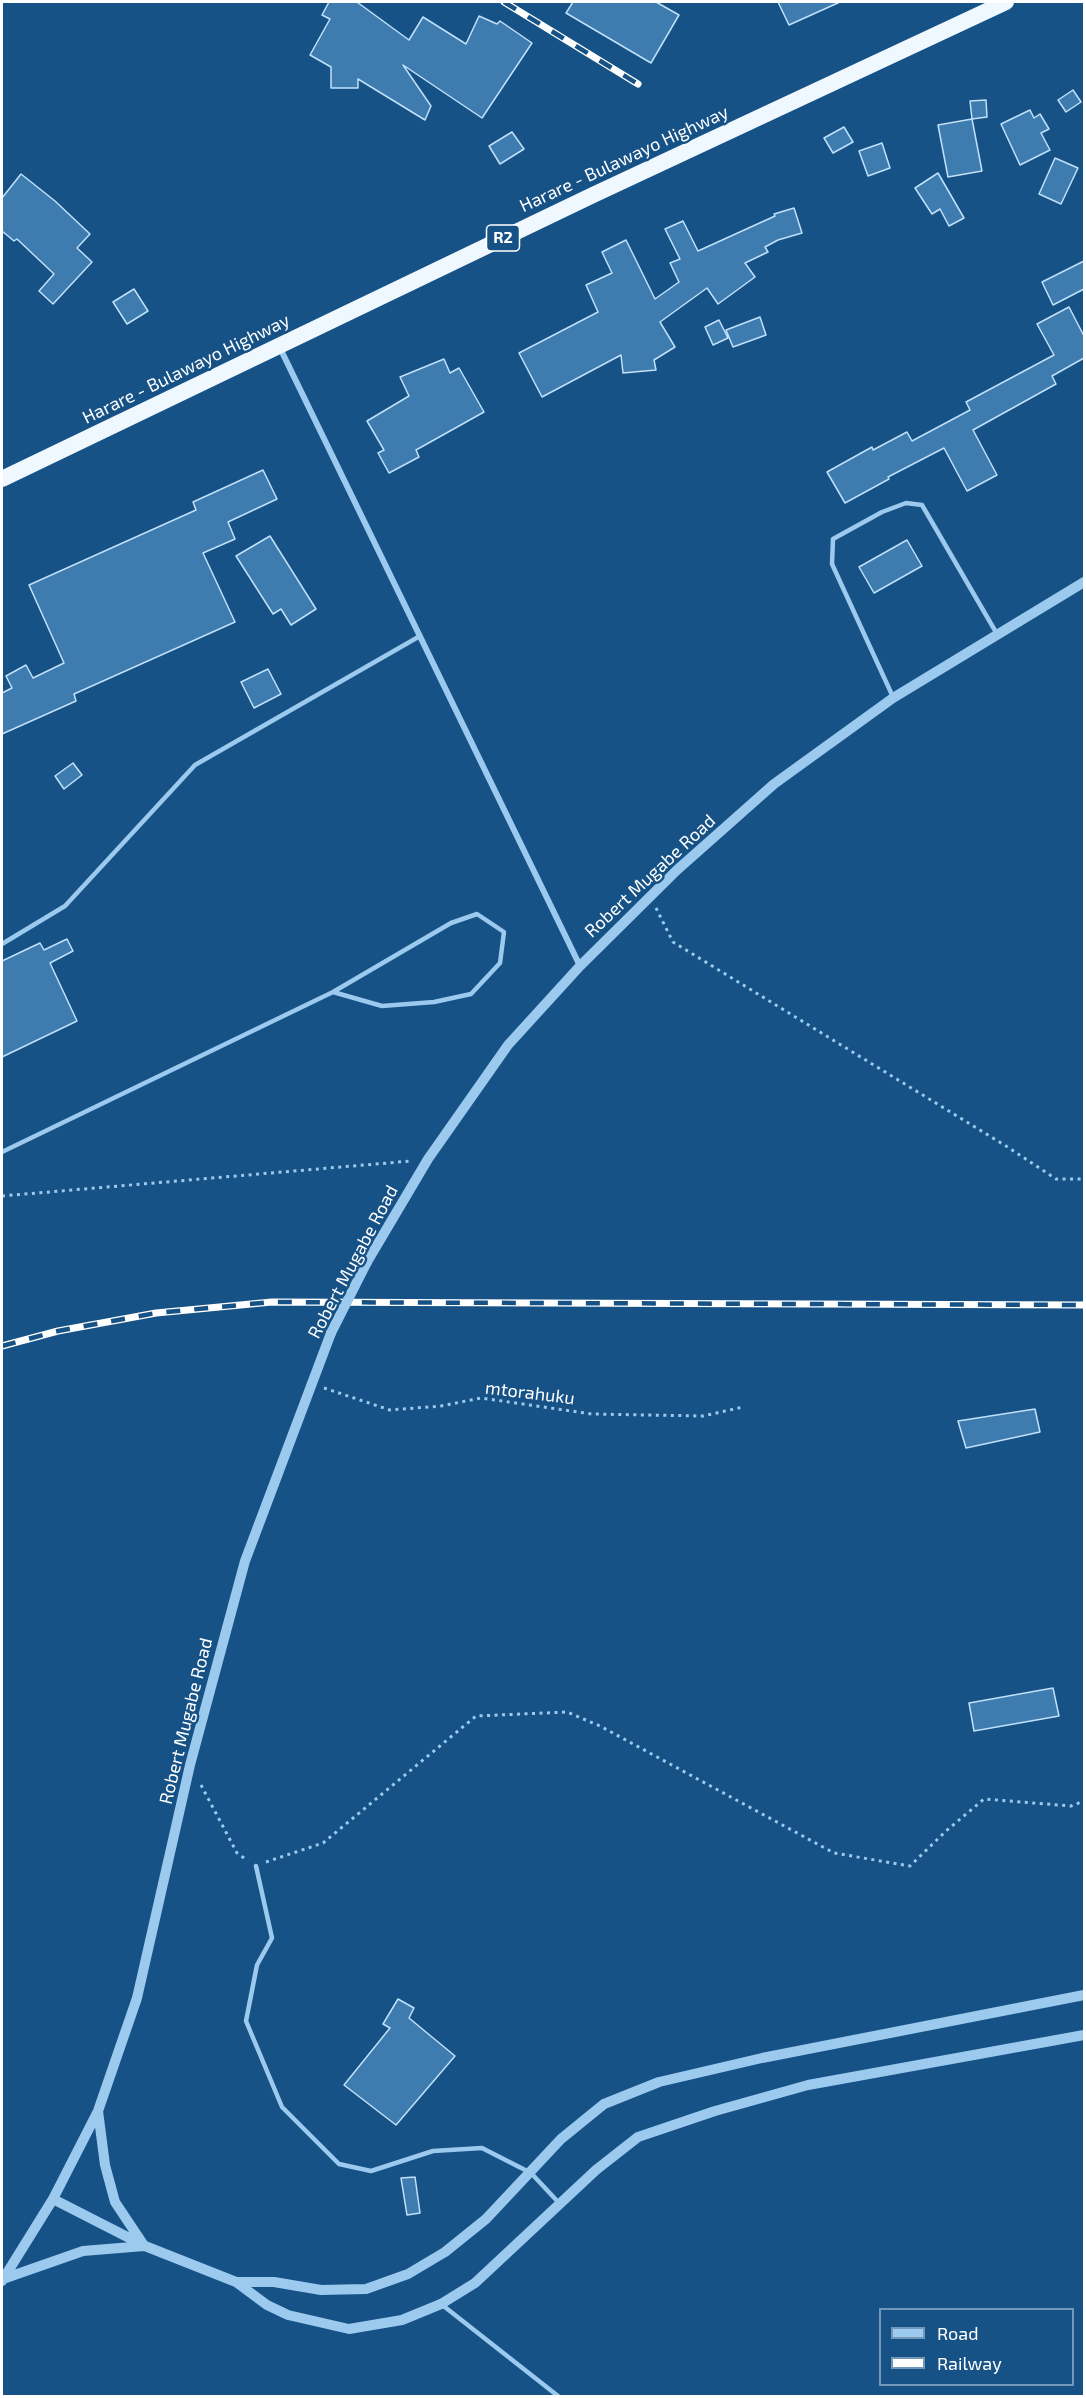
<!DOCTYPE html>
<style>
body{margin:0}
#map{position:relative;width:1086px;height:2398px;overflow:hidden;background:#165286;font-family:"Exo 2",sans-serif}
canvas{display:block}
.frame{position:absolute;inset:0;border:3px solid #fff;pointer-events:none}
.legend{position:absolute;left:879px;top:2308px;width:195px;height:78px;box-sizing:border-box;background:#165286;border:2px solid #7397b6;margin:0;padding:8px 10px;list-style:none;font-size:18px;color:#fff}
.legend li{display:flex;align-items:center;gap:12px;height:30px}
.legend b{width:30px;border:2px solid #7397b6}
</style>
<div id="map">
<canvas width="1086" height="2398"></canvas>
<div class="frame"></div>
<ul class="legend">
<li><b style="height:8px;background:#9cc9ee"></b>Road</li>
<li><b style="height:8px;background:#fff"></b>Railway</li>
</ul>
</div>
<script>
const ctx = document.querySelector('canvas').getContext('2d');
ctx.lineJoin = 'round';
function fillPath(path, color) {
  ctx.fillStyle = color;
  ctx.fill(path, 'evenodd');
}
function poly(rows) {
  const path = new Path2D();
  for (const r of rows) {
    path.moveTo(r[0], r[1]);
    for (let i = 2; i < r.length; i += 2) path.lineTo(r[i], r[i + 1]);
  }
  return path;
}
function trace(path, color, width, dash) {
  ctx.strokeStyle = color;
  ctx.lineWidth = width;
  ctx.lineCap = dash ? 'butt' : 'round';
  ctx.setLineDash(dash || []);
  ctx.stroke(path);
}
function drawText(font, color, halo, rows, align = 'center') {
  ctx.font = font + ' "Exo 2",sans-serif';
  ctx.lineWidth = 5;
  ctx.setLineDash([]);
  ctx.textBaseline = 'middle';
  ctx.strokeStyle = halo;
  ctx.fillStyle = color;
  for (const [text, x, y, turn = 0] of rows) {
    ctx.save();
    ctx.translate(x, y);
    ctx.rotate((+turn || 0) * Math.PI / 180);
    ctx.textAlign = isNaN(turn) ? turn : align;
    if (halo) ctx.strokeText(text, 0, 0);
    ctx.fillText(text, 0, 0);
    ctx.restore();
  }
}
const building = poly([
 [329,2,357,2,409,40,423,17,466,44,479,16,497,24,500,21,532,43,482,118,403,65,431,106,425,120,358,79,358,88,331,88,331,67,310,55,330,19,322,15,329,2],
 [573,2,656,2,679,15,651,63,566,13,573,2],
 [778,2,840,2,789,25,778,2],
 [1073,90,1081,102,1066,112,1058,100,1073,90],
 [986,100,987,117,972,119,970,101,986,100],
 [1030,110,1034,118,1040,114,1049,129,1041,133,1050,150,1020,165,1001,124,1030,110],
 [972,119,982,171,948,177,938,125,972,119],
 [844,127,853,142,833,153,824,138,844,127],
 [512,132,524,149,500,164,489,146,512,132],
 [882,143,890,168,868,176,859,151,882,143],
 [1055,158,1078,168,1061,204,1039,194,1055,158],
 [938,173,964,218,949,226,940,209,932,214,915,188,938,173],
 [21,174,55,201,90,234,77,248,92,262,53,304,39,291,54,274,17,239,14,241,2,231,2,198,21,174],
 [794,208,802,233,778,240,765,247,768,252,745,263,755,277,718,304,707,288,660,322,675,347,654,360,656,370,623,373,621,355,542,397,519,353,598,312,586,285,612,273,602,252,626,240,655,299,679,282,670,263,680,259,665,229,683,221,698,251,775,216,774,214,794,208],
 [1084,261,1084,289,1053,305,1042,282,1084,261],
 [134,289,148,311,127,324,113,302,134,289],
 [1069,307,1084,336,1084,358,1052,376,1056,384,973,430,997,475,967,491,944,448,888,477,889,479,845,503,827,472,872,447,873,450,907,432,912,441,970,410,966,402,1054,355,1037,324,1069,307],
 [760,317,766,335,733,347,726,330,760,317],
 [719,320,728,338,713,345,705,327,719,320],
 [444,359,450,373,459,368,484,412,416,450,419,457,389,473,378,453,384,450,367,421,409,396,400,377,444,359],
 [263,470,277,499,228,522,235,539,203,553,235,622,74,694,76,701,2,734,2,693,12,688,6,676,26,665,33,678,64,663,29,585,196,510,193,502,263,470],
 [270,536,316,609,291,625,281,609,273,614,236,556,270,536],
 [907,540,922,566,874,593,859,567,907,540],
 [268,669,281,694,254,708,241,682,268,669],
 [73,763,82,775,64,789,55,776,73,763],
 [67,939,73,951,50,963,77,1021,2,1057,2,961,40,943,44,950,67,939],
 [1035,1409,1040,1432,966,1448,958,1421,1035,1409],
 [1053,1688,1059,1716,974,1731,969,1703,1053,1688],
 [398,1999,414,2008,409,2018,455,2056,396,2125,344,2085,390,2028,383,2024,398,1999],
 [415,2177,420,2213,407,2215,401,2178,415,2177]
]);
fillPath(building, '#3e7cb0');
trace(building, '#c1e1fa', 1.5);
trace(poly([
 [656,908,673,942,1006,1146,1056,1179,1084,1179],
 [2,1196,411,1161],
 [324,1388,390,1410,441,1406,481,1398,592,1414,703,1416,743,1407],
 [201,1785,237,1853,247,1860],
 [266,1862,323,1843,476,1716,567,1712,600,1726,834,1853,910,1866,946,1831,984,1799,1071,1806,1084,1801]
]), '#9cc9ee', 3, [3, 4.5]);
trace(poly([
 [893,697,832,564,833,539,882,512,906,503,922,505,997,634],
 [2,944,65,906,195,765,420,636],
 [2,1152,333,992,451,923,477,914,504,932,500,963,471,994,434,1002,382,1006,333,992],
 [256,1866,272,1938,257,1965,246,2021,282,2107,339,2164,371,2171,433,2151,482,2148,531,2173,560,2204],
 [441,2304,558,2396]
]), '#9cc9ee', 4.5);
trace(poly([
 [280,348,580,966]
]), '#9cc9ee', 6);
trace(poly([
 [367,1262,428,1159,508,1045,580,966,677,870,774,784,893,698,1084,582],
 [98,2111,105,2165,115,2202,143,2244],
 [53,2199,145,2246,236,2282,267,2305,288,2315,349,2329,402,2320,441,2304,475,2283,596,2170,638,2137,715,2111,808,2085,1084,2035],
 [3,2279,83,2251,144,2246],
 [2,2281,53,2199,98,2111,137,1998,190,1765,245,1561,331,1333],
 [236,2282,274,2282,321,2290,366,2289,408,2274,445,2252,486,2219,561,2139,604,2104,659,2082,762,2058,1084,1995]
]), '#9cc9ee', 10);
trace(poly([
 [2,479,593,195,1006,2]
]), '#f0f8ff', 16);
const rail = poly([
 [504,2,638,84],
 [2,1346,58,1331,156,1313,272,1302,1084,1305]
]);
trace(rail, '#fff', 7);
trace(rail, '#165286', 4.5, [14]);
trace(poly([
 [331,1333,367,1262]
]), '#9cc9ee', 10);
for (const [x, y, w] of [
 [503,238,33]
]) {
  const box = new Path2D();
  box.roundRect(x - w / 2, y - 13, w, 26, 4.5);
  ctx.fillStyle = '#165286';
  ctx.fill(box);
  trace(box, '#fff', 1.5);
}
drawText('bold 16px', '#fff', null, [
 ["R2",503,238]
]);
drawText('18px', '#fff', '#165286', [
 ["Harare - Bulawayo Highway",624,159,-25],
 ["Harare - Bulawayo Highway",186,369,-26],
 ["Robert Mugabe Road",650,876,-43],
 ["Robert Mugabe Road",353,1262,-62],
 ["mtorahuku",530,1393,7],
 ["Robert Mugabe Road",186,1721,-76]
]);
</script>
